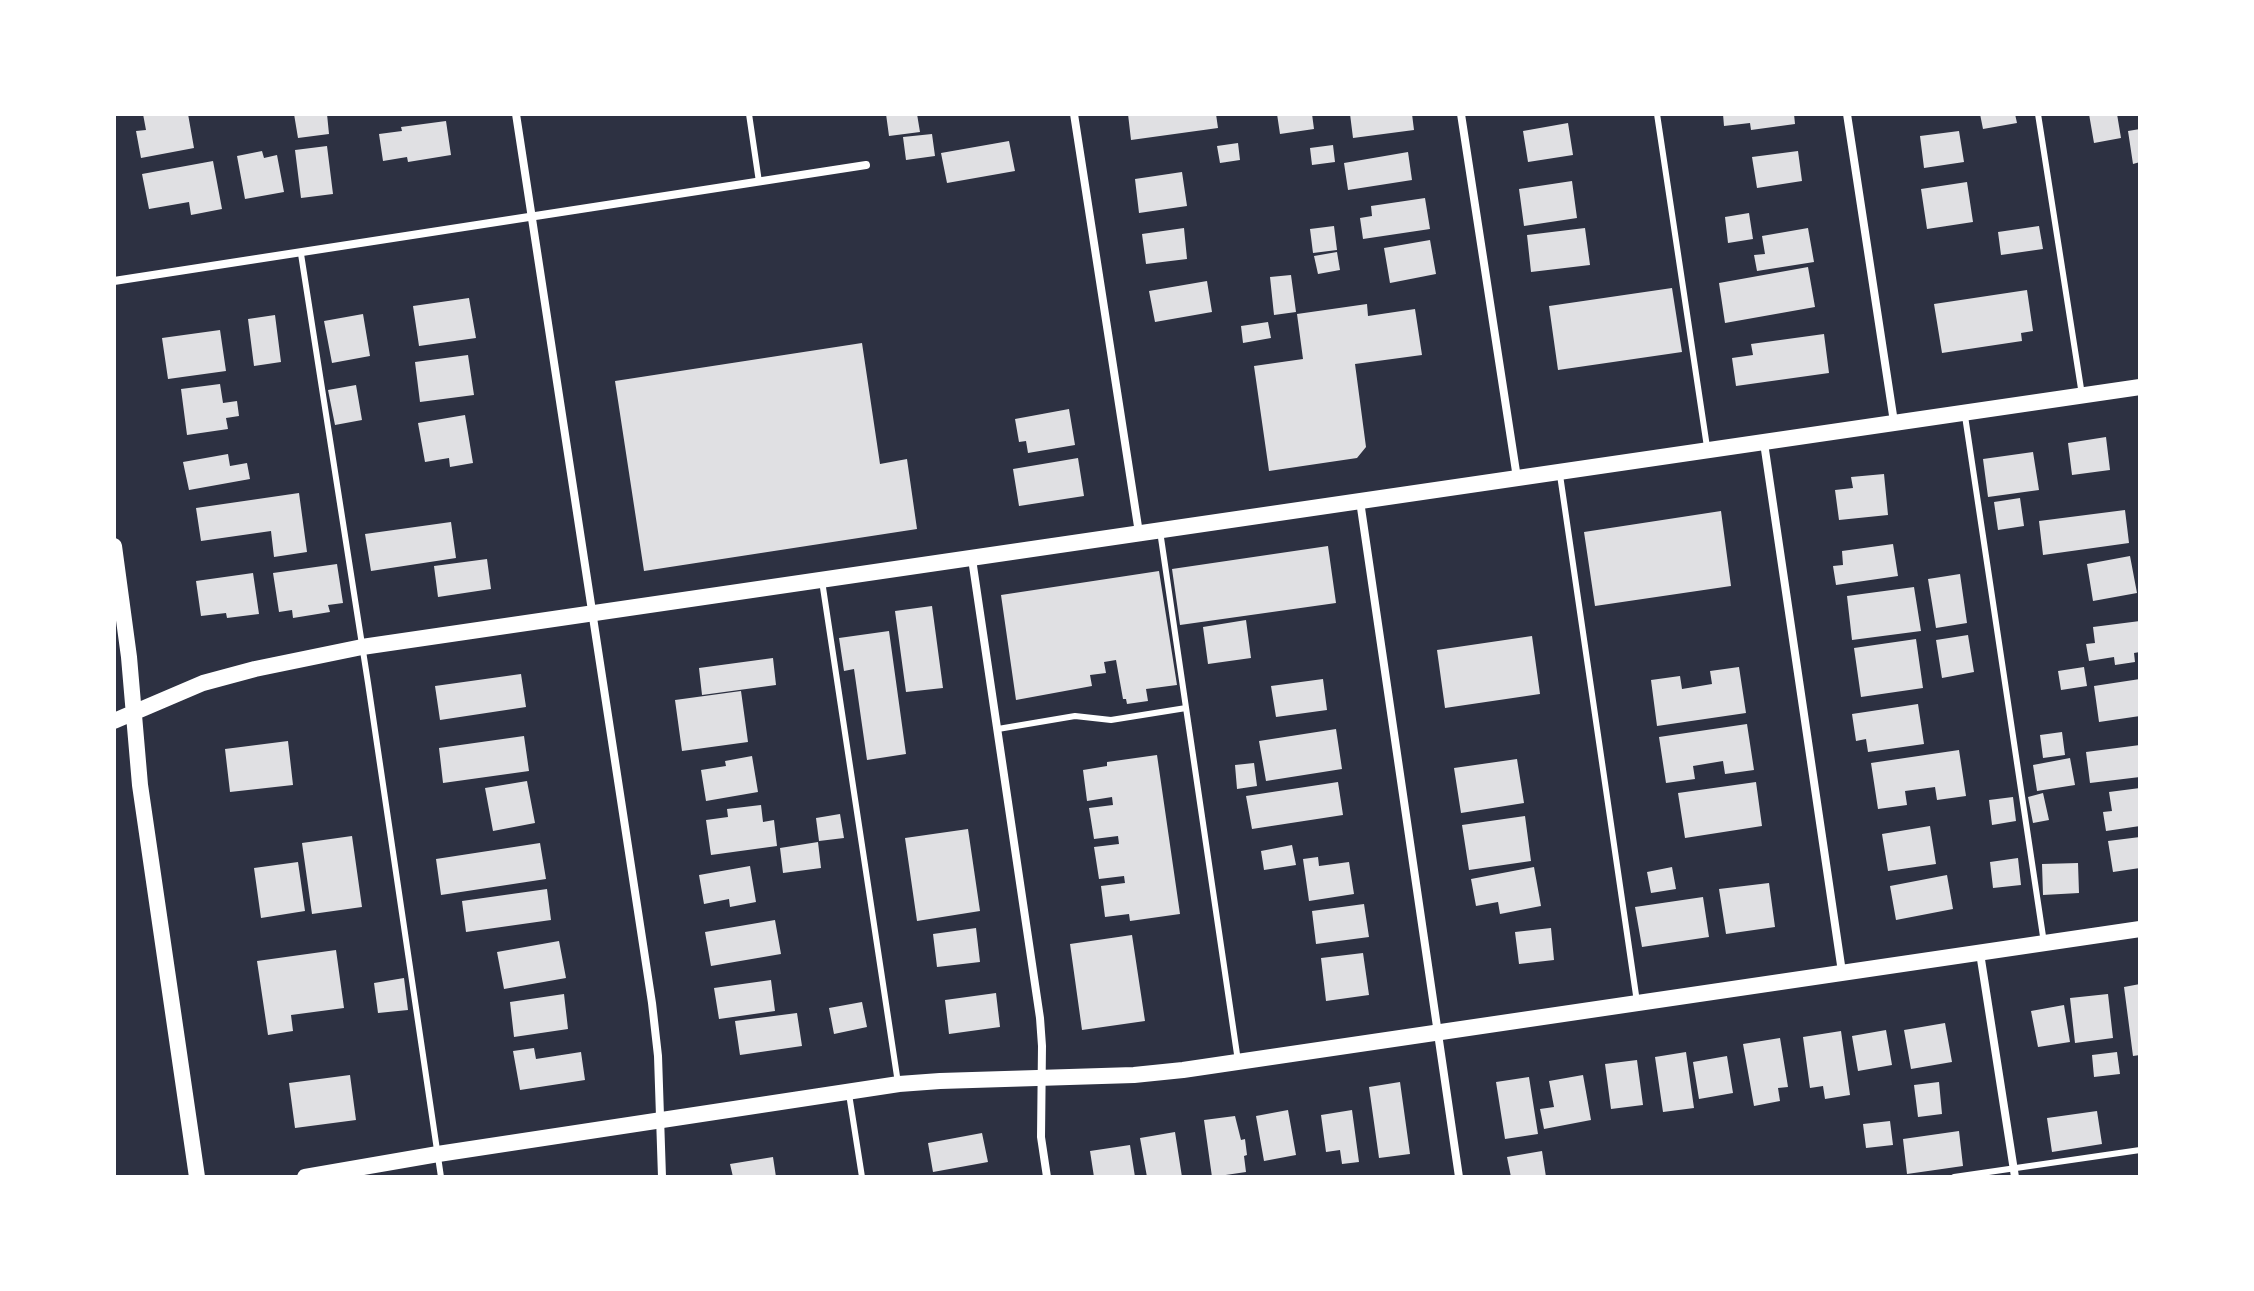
<!DOCTYPE html>
<style>
body{margin:0}
#map{position:relative;width:2254px;height:1291px;overflow:hidden;background:#2d3142;font-family:Ubuntu,sans-serif}
canvas{display:block}
.frame{position:absolute;inset:0;border:116px solid #fff;pointer-events:none}
</style>
<div id="map">
<canvas width="2254" height="1291"></canvas>
<div class="frame"></div>
</div>
<script>
const ctx = document.querySelector('canvas').getContext('2d');
ctx.lineJoin = 'round';
function fillPath(path, color) {
  ctx.fillStyle = color;
  ctx.fill(path, 'evenodd');
}
function poly(rows) {
  const path = new Path2D();
  for (const r of rows) {
    path.moveTo(r[0], r[1]);
    for (let i = 2; i < r.length; i += 2) path.lineTo(r[i], r[i + 1]);
  }
  return path;
}
function trace(path, color, width, dash) {
  ctx.strokeStyle = color;
  ctx.lineWidth = width;
  ctx.lineCap = dash ? 'butt' : 'round';
  ctx.setLineDash(dash || []);
  ctx.stroke(path);
}
fillPath(poly([
 [143,114,188,114,194,148,141,158,136,131,146,130],
 [294,114,327,114,329,134,298,138],
 [886,114,917,114,920,132,889,136],
 [1128,114,1216,114,1218,128,1131,140],
 [1277,114,1312,114,1314,129,1280,134],
 [1350,114,1412,114,1414,130,1353,138],
 [1723,114,1794,114,1795,124,1751,130,1750,123,1724,126],
 [1980,114,2015,114,2017,123,1983,129],
 [2089,114,2117,114,2121,138,2094,143],
 [446,121,451,155,408,162,407,157,383,161,379,134,402,131,401,127],
 [1568,123,1573,155,1528,162,1523,131],
 [2140,129,2140,162,2133,164,2128,131],
 [1959,131,1964,162,1924,168,1920,136],
 [932,134,935,156,906,160,903,137],
 [1009,141,1015,171,947,183,941,153],
 [1238,143,1240,160,1220,163,1217,146],
 [1333,145,1335,162,1312,165,1310,148],
 [327,146,333,194,301,198,295,150],
 [262,151,264,158,277,155,284,192,245,199,237,156],
 [1798,151,1802,181,1757,188,1752,157],
 [1408,152,1412,180,1348,190,1344,163],
 [213,161,222,209,191,215,189,202,149,209,142,174],
 [1182,172,1187,206,1139,213,1135,179],
 [1572,181,1577,218,1524,226,1519,189],
 [1967,182,1973,222,1927,229,1921,189],
 [1425,198,1430,229,1363,239,1360,218,1372,216,1371,206],
 [1749,213,1753,239,1728,243,1725,217],
 [1334,226,1337,250,1313,253,1310,229],
 [2039,226,2043,249,2001,255,1998,232],
 [1184,228,1187,259,1146,264,1142,234],
 [1585,228,1590,265,1531,272,1527,235],
 [1808,228,1814,262,1757,271,1754,255,1765,254,1762,236],
 [1430,240,1436,274,1390,283,1384,248],
 [1337,252,1340,270,1318,274,1314,256],
 [1808,267,1815,307,1725,323,1719,283],
 [1291,275,1296,312,1274,315,1270,277],
 [1207,281,1212,312,1155,322,1149,291],
 [1672,288,1682,352,1558,370,1549,306],
 [2027,290,2033,331,2021,333,2022,341,1942,353,1934,304],
 [469,298,476,338,419,346,413,306],
 [1367,304,1368,316,1415,309,1422,355,1355,364,1366,447,1357,458,1269,471,1254,366,1303,359,1297,314],
 [363,314,370,356,332,363,324,321],
 [275,315,281,362,254,366,248,319],
 [1268,322,1271,338,1243,343,1241,326],
 [220,330,226,371,168,379,162,338],
 [1824,334,1829,373,1736,386,1732,358,1753,355,1751,344],
 [862,343,880,464,907,459,917,529,644,571,615,381],
 [468,355,474,395,420,402,415,362],
 [220,384,223,403,237,401,239,416,226,418,228,429,187,435,181,389],
 [356,385,362,420,335,425,328,390],
 [1069,409,1075,445,1028,453,1026,441,1019,442,1015,419],
 [465,415,473,463,450,467,449,458,425,462,418,423],
 [2106,437,2110,470,2072,475,2068,443],
 [2033,452,2039,490,1988,497,1983,459],
 [228,454,230,466,247,463,250,479,189,490,183,462],
 [1078,458,1084,496,1019,506,1013,469],
 [1884,474,1888,515,1839,520,1835,490,1853,488,1851,477],
 [299,493,307,552,274,557,271,531,201,541,196,508],
 [2020,498,2024,526,1998,530,1994,502],
 [2125,510,2129,543,2043,555,2039,521],
 [1721,511,1731,586,1595,606,1584,532],
 [451,522,456,558,371,571,365,534],
 [1893,544,1898,576,1836,585,1833,566,1843,565,1842,551],
 [1328,546,1336,603,1180,625,1172,569],
 [2130,556,2137,593,2093,601,2087,564],
 [487,559,491,589,438,597,434,566],
 [337,564,343,603,328,605,330,612,293,618,292,610,279,612,273,573],
 [1159,571,1177,685,1146,689,1148,701,1127,704,1126,699,1123,699,1116,660,1104,662,1106,673,1090,675,1092,686,1016,700,1001,595],
 [253,573,259,614,227,618,226,613,201,616,196,581],
 [1960,574,1967,623,1936,628,1928,579],
 [1914,587,1921,631,1852,640,1847,596],
 [932,606,943,688,906,692,895,611],
 [1246,620,1251,658,1208,664,1203,627],
 [2140,621,2140,652,2134,653,2135,662,2115,665,2114,657,2089,661,2086,644,2095,643,2093,627],
 [889,631,906,754,867,760,854,669,844,671,839,638],
 [1968,635,1974,672,1942,678,1936,640],
 [1532,636,1540,694,1445,708,1437,650],
 [1916,639,1923,688,1861,697,1854,648],
 [773,658,776,685,702,695,699,668],
 [1739,667,1746,713,1657,726,1651,680,1680,676,1682,689,1712,684,1710,671],
 [2084,667,2087,686,2061,690,2058,671],
 [521,674,526,707,440,720,435,686],
 [1323,679,1327,710,1276,717,1271,686],
 [2140,679,2140,716,2099,722,2094,686],
 [741,691,748,742,682,751,675,700],
 [1918,704,1924,744,1868,752,1866,739,1856,741,1852,714],
 [1747,724,1754,770,1725,774,1723,761,1693,766,1695,779,1666,783,1659,737],
 [1336,729,1342,769,1266,781,1259,741],
 [2062,732,2065,755,2043,758,2040,735],
 [524,736,529,771,443,783,439,748],
 [288,741,293,785,230,792,225,749],
 [2140,745,2140,777,2090,783,2086,752],
 [1959,750,1966,796,1937,800,1935,787,1905,791,1907,805,1878,809,1871,763],
 [1157,755,1180,914,1130,921,1129,914,1105,917,1101,886,1125,883,1124,876,1099,879,1094,847,1119,844,1118,836,1094,839,1089,808,1113,805,1112,797,1087,801,1083,770,1107,766,1107,762],
 [752,756,758,792,706,801,701,770,726,766,725,761],
 [2070,758,2075,785,2037,791,2033,765],
 [1517,759,1524,803,1461,813,1454,768],
 [1254,763,1257,786,1237,789,1235,765],
 [527,781,535,823,493,831,485,788],
 [1338,782,1343,815,1252,829,1246,796],
 [1756,782,1762,826,1685,838,1678,793],
 [2140,788,2140,826,2106,831,2103,812,2112,811,2109,792],
 [2043,793,2049,820,2033,823,2028,797],
 [2013,797,2016,821,1992,825,1989,800],
 [761,805,763,822,774,820,777,846,711,855,706,820,728,817,727,809],
 [840,814,844,838,819,841,816,818],
 [1525,816,1531,861,1469,870,1462,825],
 [1930,826,1936,864,1888,871,1882,834],
 [968,829,980,911,917,921,905,838],
 [352,836,362,907,312,914,302,843],
 [2140,837,2140,868,2113,872,2108,841],
 [818,842,821,868,783,873,780,848],
 [540,843,546,879,441,895,436,859],
 [1292,845,1296,865,1264,870,1261,851],
 [1318,857,1319,866,1349,862,1354,894,1309,901,1303,859],
 [2018,858,2021,885,1993,888,1990,862],
 [298,862,305,911,261,918,254,868],
 [2078,863,2079,893,2043,895,2042,864],
 [750,866,756,902,730,907,729,899,704,904,699,875],
 [1534,867,1541,906,1500,914,1498,902,1476,906,1471,879],
 [1672,867,1676,889,1651,893,1647,872],
 [1947,875,1953,909,1896,920,1890,886],
 [1769,883,1775,927,1726,934,1719,889],
 [547,889,551,920,466,932,462,901],
 [1703,897,1709,937,1642,947,1635,907],
 [1364,904,1369,937,1316,944,1312,911],
 [775,920,781,954,711,966,705,932],
 [976,928,980,962,937,967,933,934],
 [1551,928,1554,960,1519,964,1515,932],
 [1132,935,1145,1021,1082,1030,1070,944],
 [559,941,566,978,504,989,497,952],
 [336,950,344,1008,291,1015,293,1031,268,1035,257,961],
 [1363,953,1369,995,1326,1001,1321,958],
 [404,978,408,1010,378,1013,374,983],
 [771,980,775,1011,719,1019,714,988],
 [2140,984,2140,1055,2133,1056,2124,987],
 [996,993,1000,1027,949,1034,945,1000],
 [564,994,568,1029,514,1037,510,1002],
 [2108,994,2113,1038,2075,1043,2070,998],
 [862,1002,867,1027,834,1034,829,1008],
 [2064,1005,2070,1042,2038,1047,2031,1011],
 [797,1013,802,1046,740,1055,735,1021],
 [1945,1023,1952,1062,1911,1069,1904,1030],
 [1886,1030,1892,1065,1858,1071,1852,1036],
 [1841,1031,1850,1095,1825,1099,1823,1086,1810,1088,1803,1037],
 [1780,1038,1788,1087,1778,1088,1780,1101,1754,1106,1743,1044],
 [534,1048,536,1059,581,1052,585,1080,520,1090,513,1051],
 [1686,1052,1694,1108,1663,1112,1655,1057],
 [2117,1052,2120,1074,2094,1077,2092,1055],
 [1727,1056,1733,1093,1699,1099,1693,1062],
 [1637,1060,1643,1105,1611,1109,1605,1064],
 [350,1075,356,1120,295,1128,289,1083],
 [1583,1075,1591,1120,1544,1129,1540,1109,1554,1107,1549,1081],
 [1529,1077,1538,1134,1505,1139,1496,1082],
 [1400,1082,1410,1154,1379,1158,1369,1087],
 [1939,1082,1942,1114,1918,1117,1914,1085],
 [1288,1110,1296,1155,1264,1161,1256,1116],
 [1352,1110,1359,1162,1342,1164,1340,1150,1326,1152,1321,1115],
 [2097,1111,2102,1144,2052,1152,2047,1118],
 [1235,1116,1241,1140,1245,1139,1247,1155,1244,1156,1246,1172,1212,1177,1204,1120],
 [1890,1121,1893,1145,1866,1148,1863,1124],
 [1959,1131,1963,1166,1907,1174,1903,1139],
 [1175,1132,1182,1177,1147,1177,1140,1138],
 [982,1133,988,1162,933,1172,928,1143],
 [1130,1145,1135,1177,1094,1177,1090,1151],
 [1542,1151,1546,1177,1511,1177,1507,1157],
 [773,1157,776,1177,733,1177,730,1164]
]), '#e0e0e3');
trace(poly([
 [749,114,759,182],
 [1657,114,1707,447],
 [2038,114,2082,395],
 [301,254,368,683,441,1177],
 [1965,416,2044,943],
 [1560,475,1637,1002],
 [1160,531,1238,1061],
 [822,581,898,1083],
 [998,729,1075,716,1111,720,1186,708],
 [849,1094,862,1177],
 [1954,1177,2140,1150]
]), '#fff', 6);
trace(poly([
 [516,114,652,1003,658,1056,662,1177],
 [1074,114,1139,533],
 [1461,114,1517,478],
 [1847,114,1894,422],
 [114,281,866,165],
 [1764,443,1842,972],
 [1360,501,1459,1177],
 [972,559,1040,1018,1042,1046,1041,1137,1047,1177],
 [1980,953,2015,1177]
]), '#fff', 8);
trace(poly([
 [114,546,129,657,140,785,197,1177],
 [114,721,203,683,255,669,362,647,2140,387],
 [305,1177,438,1154,899,1084,940,1081,1134,1075,1183,1070,2140,929]
]), '#fff', 16);
</script>
